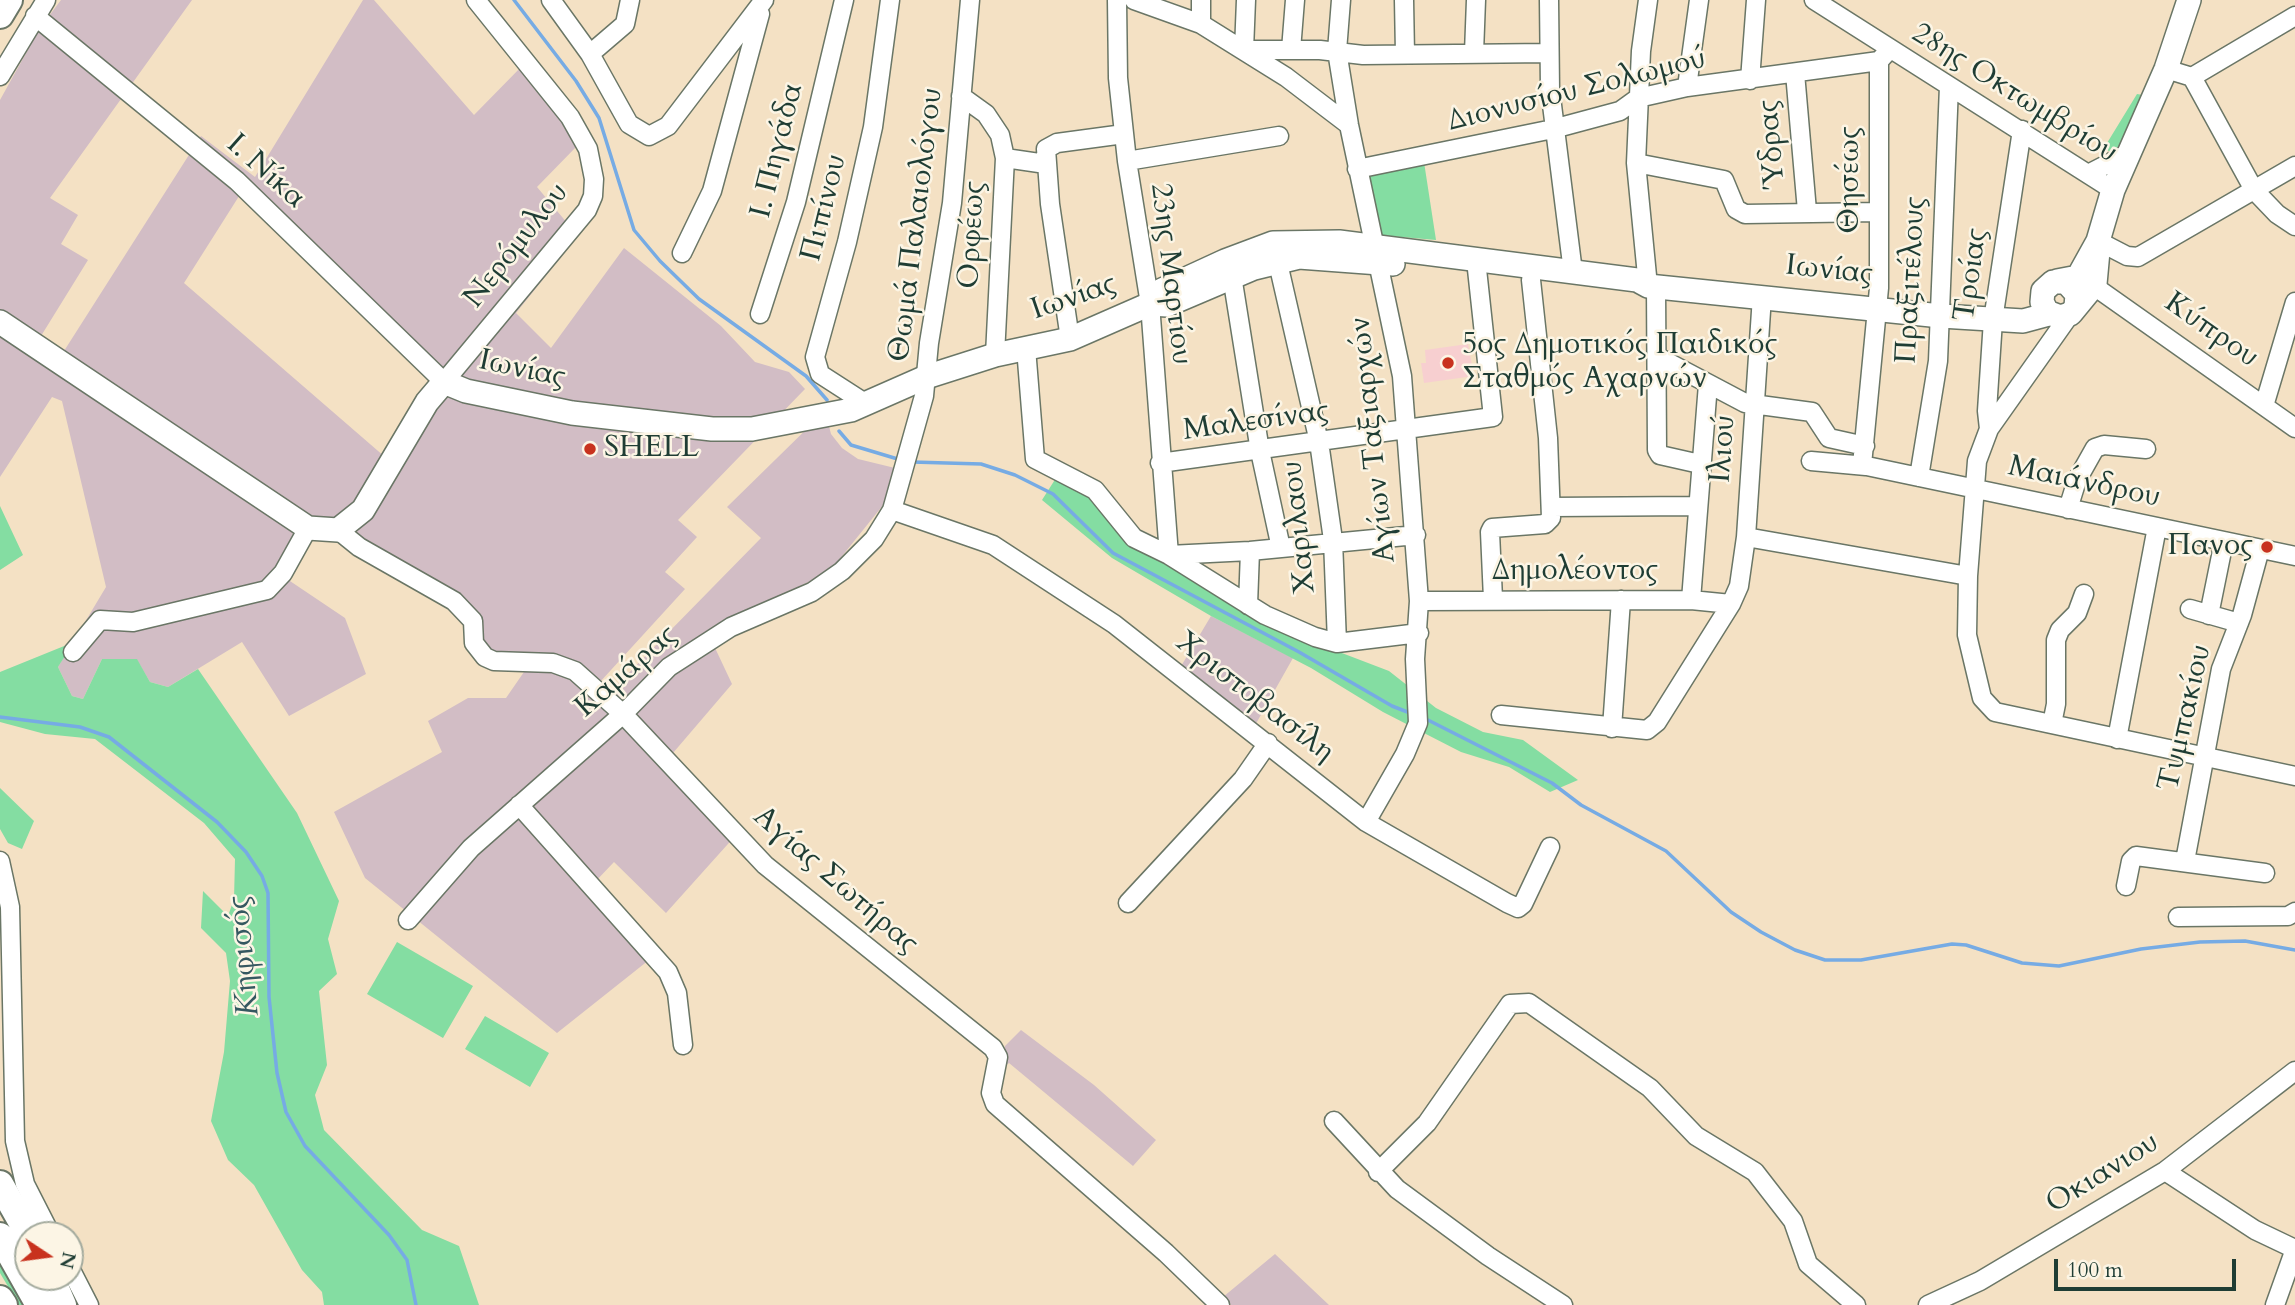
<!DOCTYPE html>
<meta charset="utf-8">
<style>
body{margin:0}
#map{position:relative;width:2295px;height:1305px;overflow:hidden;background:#f4e1c4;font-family:Cardo,serif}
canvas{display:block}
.north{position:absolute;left:14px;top:1221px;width:70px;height:70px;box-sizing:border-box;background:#fcf5e5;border:2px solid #a4ab9e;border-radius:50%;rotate:103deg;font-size:19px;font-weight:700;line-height:28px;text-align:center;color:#1f3d34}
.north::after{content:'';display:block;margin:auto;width:24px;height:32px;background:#c8321e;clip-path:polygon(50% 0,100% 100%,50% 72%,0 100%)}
.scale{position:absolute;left:2054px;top:1259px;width:182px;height:32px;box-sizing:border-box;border:4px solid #1f3d34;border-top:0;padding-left:9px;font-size:21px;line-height:24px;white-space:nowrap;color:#1f3d34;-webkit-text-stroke:5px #fcf5e5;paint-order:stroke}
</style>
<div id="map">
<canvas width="2295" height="1305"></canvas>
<div class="north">N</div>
<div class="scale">100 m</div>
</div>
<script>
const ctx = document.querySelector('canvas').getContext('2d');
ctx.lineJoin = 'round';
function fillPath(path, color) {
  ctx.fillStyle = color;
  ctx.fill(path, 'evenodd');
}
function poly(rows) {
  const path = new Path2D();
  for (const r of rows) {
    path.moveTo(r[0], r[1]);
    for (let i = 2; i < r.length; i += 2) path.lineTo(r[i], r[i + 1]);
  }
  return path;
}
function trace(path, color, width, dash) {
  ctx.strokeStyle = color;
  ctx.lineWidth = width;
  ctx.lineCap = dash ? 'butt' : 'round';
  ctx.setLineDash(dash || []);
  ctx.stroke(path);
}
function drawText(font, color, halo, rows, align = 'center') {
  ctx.font = font + ' Cardo,serif';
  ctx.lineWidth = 5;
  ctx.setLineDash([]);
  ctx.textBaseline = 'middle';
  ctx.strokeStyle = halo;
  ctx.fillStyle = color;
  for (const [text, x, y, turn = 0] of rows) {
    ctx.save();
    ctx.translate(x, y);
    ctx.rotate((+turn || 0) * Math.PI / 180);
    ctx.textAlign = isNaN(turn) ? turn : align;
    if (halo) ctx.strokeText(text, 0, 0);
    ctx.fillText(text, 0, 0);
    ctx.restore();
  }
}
fillPath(poly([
 [1468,344,1474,376,1424,383,1421,363,1426,363,1425,350]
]), '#f7cfd0');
fillPath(poly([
 [61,0,192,0,50,198,78,215,61,244,88,260,41,336,64,351,201,136,255,177,363,0,374,0,474,115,523,65,572,126,577,146,537,187,578,236,516,313,551,348,624,248,721,326,755,362,789,372,805,389,678,520,697,537,665,572,685,589,600,682,611,691,761,538,727,507,825,411,831,434,842,448,858,459,895,468,884,504,830,571,708,633,732,684,667,760,736,835,666,913,614,862,594,883,654,956,557,1033,365,878,334,812,442,752,428,721,468,698,506,698,535,656,485,655,477,624,341,546,330,535,311,532,284,577,345,618,366,674,289,716,242,642,168,687,150,682,137,660,102,659,83,699,72,696,58,667,106,587,62,401,52,397,0,477,0,100,40,28],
 [241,193,435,385,385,457,184,283],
 [1211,616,1293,658,1249,736,1174,678],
 [1021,1030,1094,1085,1156,1140,1133,1166,1009,1063,1001,1069,1005,1046],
 [1275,1254,1329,1305,1231,1305,1223,1297]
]), '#d2bdc5');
fillPath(poly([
 [2137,94,2143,95,2122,149,2115,155,2104,148],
 [1424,162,1436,240,1378,235,1366,176],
 [1056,478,1091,499,1128,540,1334,650,1389,671,1436,708,1483,732,1523,740,1578,780,1550,792,1509,767,1461,752,1383,712,1311,668,1211,616,1112,558,1042,500],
 [0,506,23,555,0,570],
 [74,642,58,667,72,696,83,699,102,659,137,659,150,682,168,687,198,669,297,813,339,901,328,939,337,974,319,991,327,1065,315,1095,324,1130,422,1230,459,1246,479,1305,324,1305,322,1292,302,1270,254,1185,228,1160,211,1121,224,1052,230,981,226,953,201,928,203,891,228,916,234,899,235,859,204,823,95,739,45,734,0,722,0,672],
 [0,788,34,821,22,849,8,843,0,829],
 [397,942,473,986,443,1038,367,994],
 [485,1016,549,1053,530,1087,465,1049],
 [0,1261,26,1305,19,1305,0,1273]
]), '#84dda2');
trace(poly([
 [514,0,576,81,599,118,634,230,660,261,699,299,806,376,827,400],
 [839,431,851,445,901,460],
 [912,462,981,464,1015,475,1053,494,1113,553,1299,652,1392,706,1410,713],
 [0,717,80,727,109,737,217,822,246,852,262,876,268,893,269,997,277,1073,286,1112,305,1146,389,1235,407,1260,416,1305],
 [1424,718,1552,783,1581,805,1666,851,1731,912,1761,932,1795,950,1825,960,1861,960,1952,944,1966,945,2022,963,2059,966,2141,949,2200,942,2245,941,2295,950]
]), '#76abe4', 3.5);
const minor = poly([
 [551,0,590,54,629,124,649,136,668,126,764,0],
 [1117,0,1118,78,1127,161,1150,304,1169,555,1250,551,1416,535],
 [1134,0,1201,24,1286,77,1349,125],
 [1246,0,1244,50,1320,50,1363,55,1548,53],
 [1341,0,1337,51,1349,125,1402,376,1419,601,1415,659,1418,723,1405,754,1366,822],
 [1404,0,1405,54],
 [1549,0,1550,89,1573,272],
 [1814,0,2113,190],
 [35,16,237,181,444,382,587,210,593,196,594,179,588,149,570,117,476,0],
 [1201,24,1201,0],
 [1291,50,1295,0],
 [1474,53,1476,0],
 [590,54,625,24,630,0],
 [1879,61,1879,288,1862,465,2295,556],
 [2166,69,2192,77,2295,16],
 [1795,73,1807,211],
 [0,76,46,0],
 [2192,77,2254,190,2277,214,2295,226],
 [1750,80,1756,0],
 [1687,87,1699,0],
 [961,96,986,114,1000,135,1005,158],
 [1127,161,1279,136],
 [1636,163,1724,180,1736,209,1745,214,1879,212],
 [1357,169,1553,129,1620,111,1638,98,1687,87,1879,61,1890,49],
 [2088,174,2129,153],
 [2098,241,2127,256,2138,257,2295,166],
 [1275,250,1319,442,1333,540,1337,643],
 [682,253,712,191,760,14],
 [1227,267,1232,276,1260,451,1281,548],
 [2084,279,2295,428],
 [1648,286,1636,163,1641,51,1648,0],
 [1656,287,1657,450,1660,455,1700,464],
 [2071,313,1989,429,1977,461,1968,576,1967,635,1982,698,1995,712,2295,776],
 [760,314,796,202,844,0],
 [1070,339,1050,204,1046,149,1057,143,1124,134],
 [1026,348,1035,459,1095,490,1134,538,1169,555,1265,615,1315,637,1337,643,1419,633],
 [995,355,1005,158,1046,164],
 [1656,356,1745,403,1812,412,1829,438,1865,446],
 [865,403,820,374,815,357,847,242,873,127,890,0],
 [2264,406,2295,302],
 [1989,429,1987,411,1993,320,2022,130],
 [1811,461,1866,466],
 [1160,463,1493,417,1476,260],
 [1919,477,1938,361,1949,86],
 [1551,507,1697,506],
 [2068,509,2077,480,2095,448,2104,445,2146,449],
 [892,510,993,545,1114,624,1366,822,1507,903,1518,908,1523,904,1550,847],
 [338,530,359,547,454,601,473,621,474,643,485,657,494,661,553,663,575,671,623,714,765,865,993,1048,998,1057,991,1093,995,1104,1166,1253,1220,1305],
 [1746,537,1968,576],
 [1493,599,1490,532,1492,528,1545,524,1551,518,1548,438,1531,280],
 [1691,600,1708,384],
 [1419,601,1691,600,1731,604],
 [1248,605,1250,551],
 [2190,609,2239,623],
 [2209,615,2224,541],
 [73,652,100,620,133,622,267,590,283,573,308,528],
 [1501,715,1647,730,1657,722,1731,604,1739,586,1746,537,1762,296],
 [2052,724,2056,704,2056,640,2060,630,2077,613,2084,594],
 [1612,728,1621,600],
 [2117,739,2157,527],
 [519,805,668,972,677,993,683,1045],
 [0,861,10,907,15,1141,25,1184,51,1235],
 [2185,861,2221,669,2242,615,2260,549],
 [2126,886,2131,861,2136,856,2265,873],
 [1128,903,1243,779,1268,743],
 [2178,917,2288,916,2295,912],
 [408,920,471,848,623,714,669,667,731,627,812,592,842,571,874,539,892,510,924,396,929,343,952,203,970,0],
 [1334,1121,1397,1189,1488,1256,1563,1305],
 [2165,1171,2255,1230,2295,1249],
 [1378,1172,1427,1123,1510,1004,1529,1003,1650,1088,1696,1136,1755,1172,1793,1221,1808,1264,1856,1305],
 [70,1268,89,1305],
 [1928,1305,1980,1281,2165,1171,2295,1071],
 [2275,1305,2295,1249]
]);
const major = poly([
 [2057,281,2078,277,2098,241,2113,190,2166,69,2189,0],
 [1150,304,1167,305,1254,268,1299,257,1393,264],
 [2076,307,2077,294,2066,282,2053,282,2043,291,2042,302,2047,312,2060,317,2070,314,2072,312,2095,284,2098,251],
 [0,322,308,528,338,530,363,510,427,402,444,382,466,391,572,413,712,429,752,429,851,410,926,377,995,355,1070,339,1150,304,1162,290,1225,261,1273,243,1339,242,1637,280,1648,286,1941,316,2023,321,2049,314]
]);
const highway = poly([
 [0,15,9,0],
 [0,1184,29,1235],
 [0,1236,39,1305],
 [51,1277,63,1305],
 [0,1299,4,1305]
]);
trace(minor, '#6a7666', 21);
trace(major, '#6a7666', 26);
trace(highway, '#6a7666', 30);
trace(minor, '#fff', 18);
trace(major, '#fff', 23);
trace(highway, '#fff', 26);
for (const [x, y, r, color] of [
 [1448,363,7,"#c8321e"],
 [590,449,7,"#c8321e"],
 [2267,547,7,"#c8321e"]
]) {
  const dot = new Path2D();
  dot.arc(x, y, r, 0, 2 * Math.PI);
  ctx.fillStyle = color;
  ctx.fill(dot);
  trace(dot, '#fcf5e5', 2.5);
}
drawText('30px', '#1f3d34', '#fcf5e5', [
 ["Διονυσίου Σολωμού",1577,91,-14],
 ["28ης Οκτωμβρίου",2014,94,32],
 ["Ύδρας",1773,144,-95],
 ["Ι. Πηγάδα",778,151,-76],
 ["Ι. Νίκα",265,172,42],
 ["Θησέως",1851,180,-90],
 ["Πιπίνου",825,208,-76],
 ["Θωμά Παλαιολόγου",917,225,-83],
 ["Ορφέως",973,235,-87],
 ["Νερόμυλου",517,246,-52],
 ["Ιωνίας",1829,271,6],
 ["23ης Μαρτίου",1170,274,83],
 ["Τροίας",1972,275,-82],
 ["Πραξιτέλους",1912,280,-87],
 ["Ιωνίας",1074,298,-19],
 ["Κύπρου",2211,331,35],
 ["Ιωνίας",522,370,12],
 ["Μαλεσίνας",1256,422,-8],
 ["Αγίων Ταξιαρχών",1374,440,-96],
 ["Ιλιού",1724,449,-86],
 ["Μαιάνδρου",2084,483,12],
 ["Χαριλαου",1300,527,-96],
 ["Δημολέοντος",1575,572],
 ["Καμάρας",627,672,-41],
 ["Χριστοβασίλη",1254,698,38],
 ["Τυμπακίου",2186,718,-77],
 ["Αγίας Σωτήρας",835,881,41],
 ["Οκιανιου",2103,1174,-32]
]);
drawText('30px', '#1f3d34', '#fcf5e5', [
 ["5ος Δημοτικός Παιδικός",1462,346],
 ["Σταθμός Αχαρνών",1462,380],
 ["SHELL",604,449],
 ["Πανος",2253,547,"right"]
], 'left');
drawText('italic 32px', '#355860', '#fcf5e5', [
 ["Κηφισός",245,956,-95]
]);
</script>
